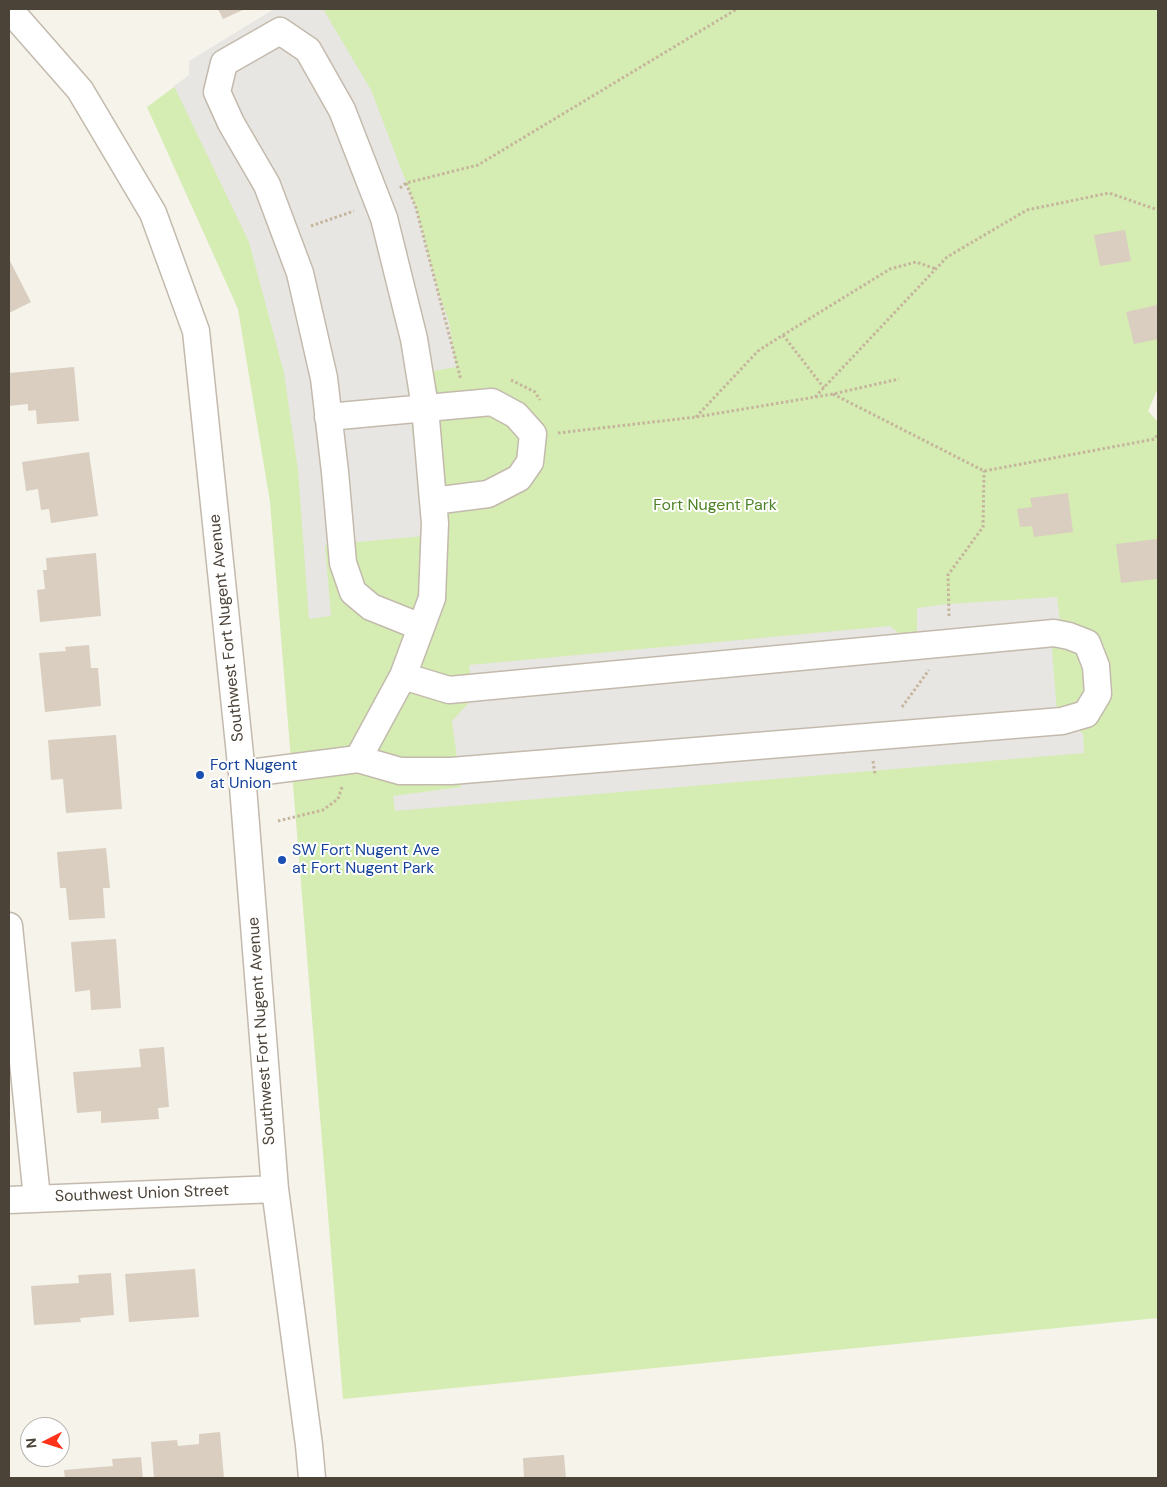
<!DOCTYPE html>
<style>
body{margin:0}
#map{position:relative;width:1167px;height:1487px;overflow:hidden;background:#f6f3eb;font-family:"DM Sans",sans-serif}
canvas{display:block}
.frame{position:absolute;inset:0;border:10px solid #4c4338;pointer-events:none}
.north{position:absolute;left:20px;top:1417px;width:50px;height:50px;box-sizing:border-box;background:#fff;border:1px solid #b7b4af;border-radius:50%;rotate:265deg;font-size:14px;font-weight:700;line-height:20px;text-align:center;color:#4c4338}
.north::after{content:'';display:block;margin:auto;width:18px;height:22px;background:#ff321a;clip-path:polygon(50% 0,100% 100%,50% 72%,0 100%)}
</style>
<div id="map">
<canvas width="1167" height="1487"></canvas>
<div class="frame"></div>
<div class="north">N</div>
</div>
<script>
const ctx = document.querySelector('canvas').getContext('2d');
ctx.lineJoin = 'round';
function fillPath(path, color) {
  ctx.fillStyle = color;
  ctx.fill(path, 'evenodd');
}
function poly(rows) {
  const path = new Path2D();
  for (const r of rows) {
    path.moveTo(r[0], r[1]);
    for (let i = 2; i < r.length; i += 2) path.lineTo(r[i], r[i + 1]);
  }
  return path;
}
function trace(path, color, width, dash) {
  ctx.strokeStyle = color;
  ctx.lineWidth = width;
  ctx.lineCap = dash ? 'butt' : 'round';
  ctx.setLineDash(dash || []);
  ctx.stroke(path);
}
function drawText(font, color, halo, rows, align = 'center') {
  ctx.font = font + ' "DM Sans",sans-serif';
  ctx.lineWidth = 4;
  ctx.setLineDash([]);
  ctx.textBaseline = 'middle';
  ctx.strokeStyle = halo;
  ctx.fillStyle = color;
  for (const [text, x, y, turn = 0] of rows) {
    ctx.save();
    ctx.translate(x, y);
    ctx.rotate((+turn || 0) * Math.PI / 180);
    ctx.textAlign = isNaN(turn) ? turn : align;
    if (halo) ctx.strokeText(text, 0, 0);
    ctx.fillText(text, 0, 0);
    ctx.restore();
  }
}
fillPath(poly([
 [279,9,1158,9,1158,388,1148,411,1158,422,1158,1318,343,1399,270,502,238,309,147,107]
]), '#d5ecb2');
fillPath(poly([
 [274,9,323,9,371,90,416,208,440,297,449,322,456,367,406,376,424,536,325,545,331,616,309,619,298,470,284,373,249,242,174,86,189,75,189,61],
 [1057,597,1060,621,1052,650,1057,712,1083,734,1084,753,395,811,393,796,461,787,452,721,474,697,469,665,890,626,907,640,917,640,917,608,948,604]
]), '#e8e6e3');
fillPath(poly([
 [218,9,245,9,223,19],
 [1125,230,1131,261,1100,266,1094,235],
 [9,259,31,302,9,313],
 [1157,305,1158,313,1158,339,1134,344,1126,312],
 [74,367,79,421,37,424,36,410,28,411,28,404,9,406,9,373],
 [89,452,98,516,51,523,49,509,41,510,38,489,26,491,22,462],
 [1068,493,1073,532,1034,537,1032,526,1020,527,1017,509,1032,507,1030,498],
 [1158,539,1158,579,1121,583,1116,544],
 [96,553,101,616,40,622,37,590,45,589,43,570,47,570,46,558],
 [89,645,91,668,98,668,101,706,45,712,39,653,66,651,65,647],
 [116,735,122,809,66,813,63,779,51,780,48,740],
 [106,848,110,888,103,888,105,918,69,920,66,888,60,888,57,852],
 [116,939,121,1008,91,1010,90,990,75,992,71,942],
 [164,1047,169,1107,158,1108,159,1119,101,1123,101,1111,77,1113,73,1072,141,1067,139,1049],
 [195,1269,199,1317,129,1322,125,1274],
 [111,1273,114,1315,80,1318,81,1322,34,1325,31,1286,79,1283,78,1275],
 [220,1432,224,1478,154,1478,151,1442,177,1440,178,1446,199,1444,199,1434],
 [564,1455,566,1478,524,1478,523,1458],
 [141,1457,143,1478,65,1478,64,1470,113,1466,112,1459]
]), '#d9cec0');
const minor = poly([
 [9,9,80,90,153,213,196,331,242,774,275,1189,309,1445,312,1478],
 [328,417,492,402,516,415,533,434,530,462,519,478,488,494,433,501],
 [358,759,403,676],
 [242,774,358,759,400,771,451,771,1062,721,1086,714,1098,694,1096,666,1087,643,1069,636,1054,633,449,690,403,676,432,598,435,523,433,501,425,407,414,339,384,218,342,110,308,50,280,31,224,63,217,92,231,123,267,185,300,273,324,378,335,472,343,563,353,592,371,607,421,627],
 [9,926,37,1198],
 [9,1200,275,1189]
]);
trace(minor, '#c3baad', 29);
trace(poly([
 [406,183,416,208,461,380],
 [400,188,406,183,478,165,737,9],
 [311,226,354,211],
 [783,335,824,388],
 [511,380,535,392,540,400],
 [833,394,984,471,1155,439,1158,433],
 [815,397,947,257,1027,210,1109,193,1158,210],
 [696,417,758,351,783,335,890,269,916,262,936,269],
 [558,433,696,417,833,394,899,379],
 [949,616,948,575,983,527,984,471],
 [902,707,929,670],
 [873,761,875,774],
 [278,821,323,810,338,799,342,787]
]), '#c6b59d', 3, [2.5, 2.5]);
trace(minor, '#fff', 26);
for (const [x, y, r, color] of [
 [200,775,5,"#1a4fb4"],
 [282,860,5,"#1a4fb4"]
]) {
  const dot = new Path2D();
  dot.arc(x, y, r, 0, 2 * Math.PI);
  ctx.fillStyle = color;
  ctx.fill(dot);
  trace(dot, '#fff', 2);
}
drawText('16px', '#4d8326', '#fff', [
 ["Fort Nugent Park",715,506]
]);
drawText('16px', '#4c4338', '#fff', [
 ["Southwest Fort Nugent Avenue",227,628,-96],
 ["Southwest Fort Nugent Avenue",262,1031,-94],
 ["Southwest Union Street",142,1194,-2]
]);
drawText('16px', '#164399', '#fff', [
 ["Fort Nugent",210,766],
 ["at Union",210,784],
 ["SW Fort Nugent Ave",292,851],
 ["at Fort Nugent Park",292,869]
], 'left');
</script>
